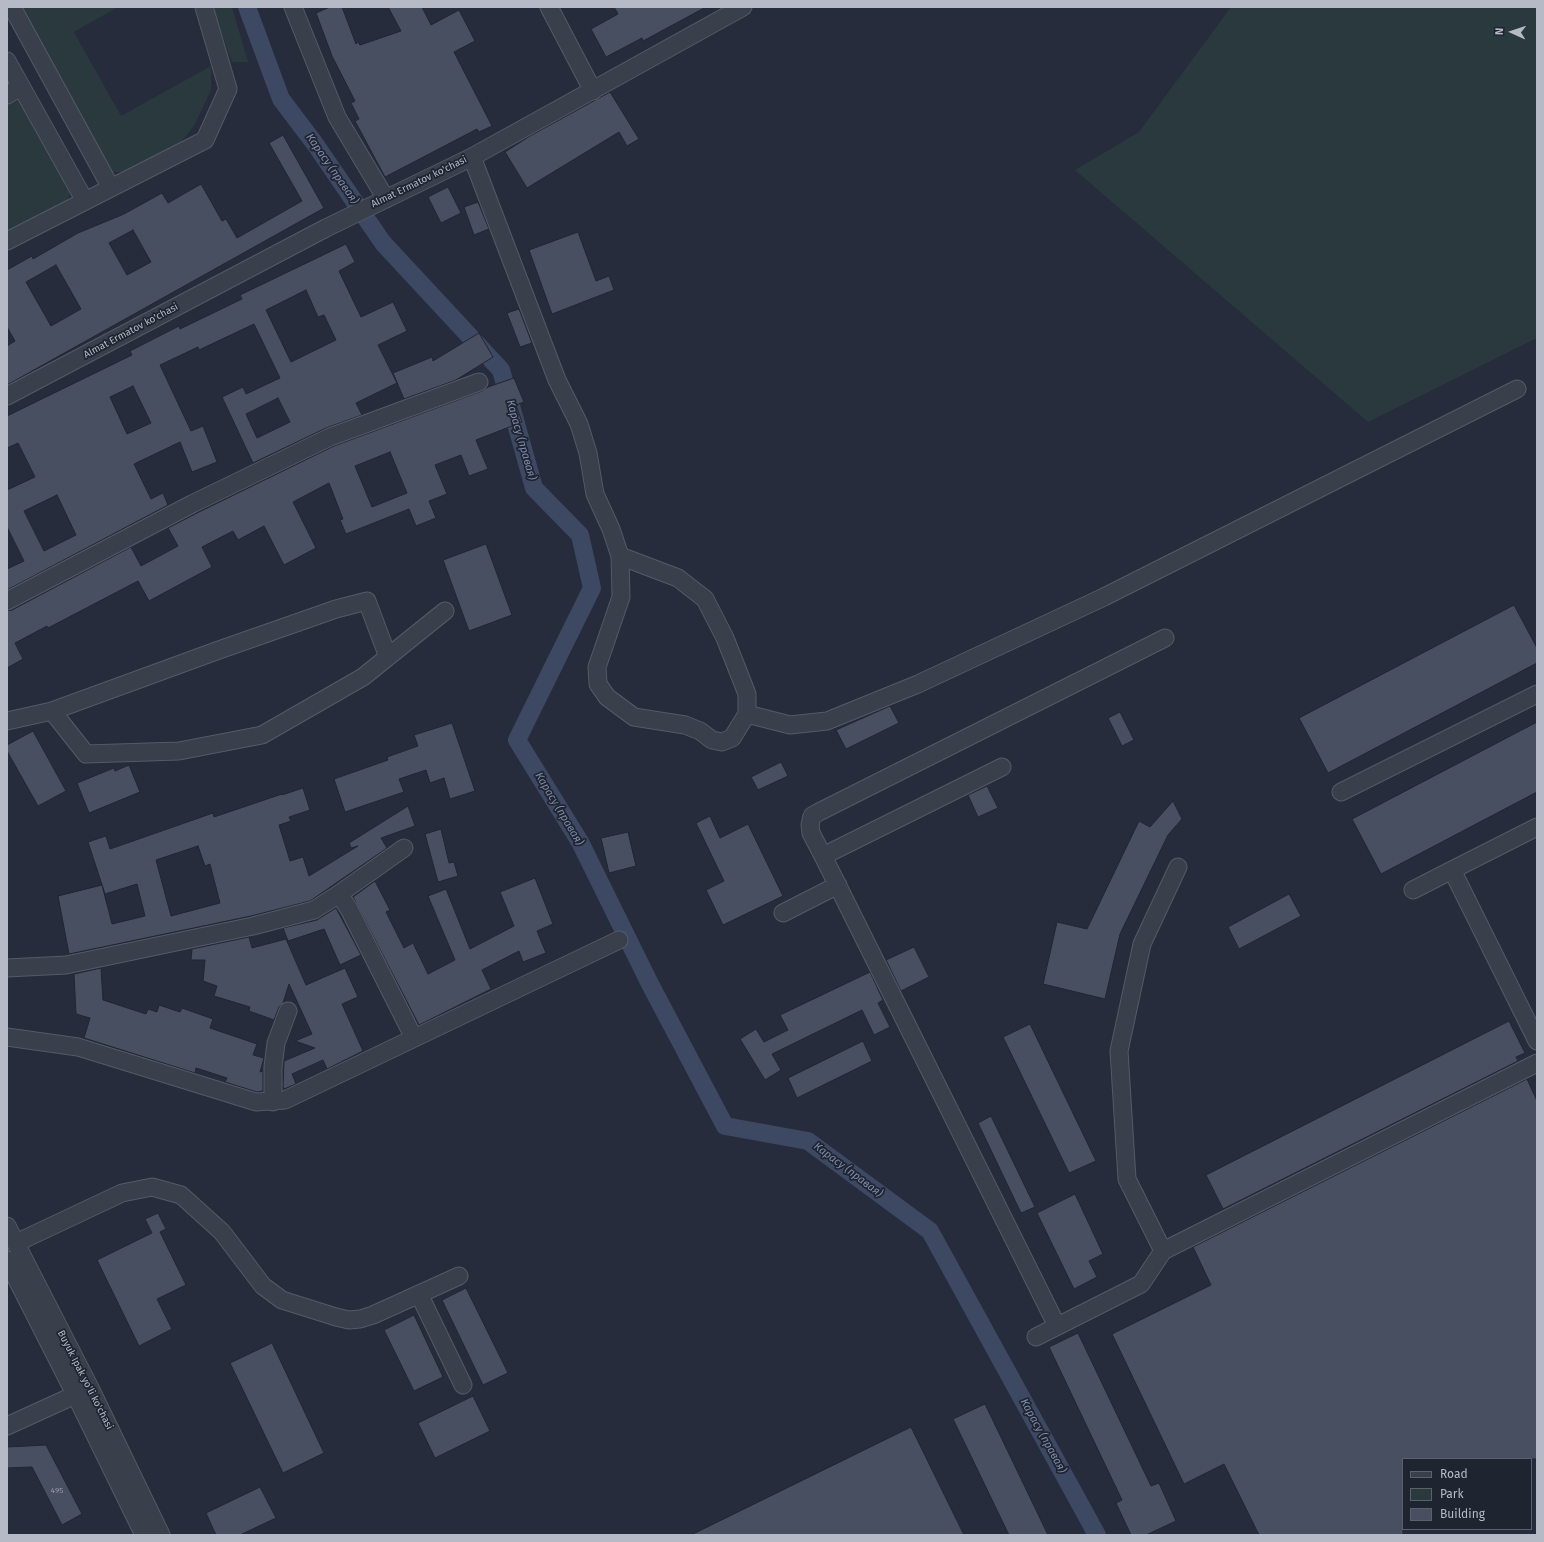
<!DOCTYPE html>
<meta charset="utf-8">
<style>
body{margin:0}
#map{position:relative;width:1544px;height:1542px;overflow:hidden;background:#262c3c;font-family:"Fira Sans",sans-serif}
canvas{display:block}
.frame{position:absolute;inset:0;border:8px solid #b6bac7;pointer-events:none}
.legend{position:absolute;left:1402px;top:1458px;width:130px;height:72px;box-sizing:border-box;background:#1f2431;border:1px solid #5b606d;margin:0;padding:5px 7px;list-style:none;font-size:12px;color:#b6bac7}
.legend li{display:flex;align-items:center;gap:8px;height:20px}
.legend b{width:20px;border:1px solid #5b606d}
.north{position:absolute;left:1492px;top:12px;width:40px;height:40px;-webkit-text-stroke:3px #1f2431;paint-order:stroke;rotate:273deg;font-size:11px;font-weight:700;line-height:16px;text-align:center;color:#b6bac7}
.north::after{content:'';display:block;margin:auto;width:14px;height:18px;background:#b6bac7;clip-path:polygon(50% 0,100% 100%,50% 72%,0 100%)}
</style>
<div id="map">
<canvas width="1544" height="1542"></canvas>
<div class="frame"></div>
<ul class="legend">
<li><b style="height:5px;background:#3a3f4c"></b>Road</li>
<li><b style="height:11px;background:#29393e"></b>Park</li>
<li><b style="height:11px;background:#484f60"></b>Building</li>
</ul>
<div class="north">N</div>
</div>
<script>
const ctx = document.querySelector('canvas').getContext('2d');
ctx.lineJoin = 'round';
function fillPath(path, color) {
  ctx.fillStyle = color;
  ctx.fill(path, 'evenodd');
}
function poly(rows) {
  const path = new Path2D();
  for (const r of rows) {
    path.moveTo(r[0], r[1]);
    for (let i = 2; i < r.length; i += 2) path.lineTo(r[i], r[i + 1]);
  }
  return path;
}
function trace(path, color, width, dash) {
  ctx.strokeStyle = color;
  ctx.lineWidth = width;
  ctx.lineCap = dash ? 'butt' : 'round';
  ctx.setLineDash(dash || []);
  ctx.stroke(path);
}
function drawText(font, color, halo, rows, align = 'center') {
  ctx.font = font + ' "Fira Sans",sans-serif';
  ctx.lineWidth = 3.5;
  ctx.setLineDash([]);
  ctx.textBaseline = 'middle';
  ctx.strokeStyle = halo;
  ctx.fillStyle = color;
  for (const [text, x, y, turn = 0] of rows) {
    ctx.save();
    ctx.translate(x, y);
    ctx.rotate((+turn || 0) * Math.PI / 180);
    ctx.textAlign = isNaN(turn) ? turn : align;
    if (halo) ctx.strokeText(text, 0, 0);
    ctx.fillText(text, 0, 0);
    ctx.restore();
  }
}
fillPath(poly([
 [22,7,118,7,74,32,121,116,211,66,211,90,194,126,181,142,124,172,107,172],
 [212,7,232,7,248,62,232,62],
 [1231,7,1537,7,1537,338,1368,422,1075,170,1139,132],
 [20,101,72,191,67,200,7,231,7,103]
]), '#29393e');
trace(poly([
 [247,7,281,99,315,144,383,243,501,370,534,488,580,535,592,588,517,740,580,842,650,984,725,1126,808,1141,930,1231,1097,1535]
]), '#3d4863', 18);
const building = poly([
 [330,7,342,7,356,44,358,42,360,45,401,31,388,7,422,7,431,25,459,10,475,41,454,52,492,126,479,132,477,129,385,177,355,121,359,119,351,103,355,101,332,56,316,13,330,7],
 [614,7,706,7,643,41,642,38,606,57,591,29,618,14,614,7],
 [610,92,639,139,627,146,619,132,527,188,505,152,530,136,610,92],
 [283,135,324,208,7,385,7,346,15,341,7,327,7,270,32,256,33,259,78,233,124,214,162,193,168,203,201,184,222,221,226,219,237,238,302,201,269,143,283,135],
 [133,230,151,262,127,275,109,243,133,230],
 [56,265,81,309,51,326,26,282,56,265],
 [448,187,461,213,441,223,428,197,448,187],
 [478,202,489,229,474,235,464,207,478,202],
 [578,232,596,281,609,276,614,290,552,314,529,250,578,232],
 [346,244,355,262,339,271,361,317,393,302,407,331,378,345,397,383,356,403,362,415,326,428,253,463,222,397,243,387,246,394,280,378,254,324,199,350,198,347,160,365,191,431,203,426,217,462,192,472,180,442,134,464,151,499,163,493,168,505,7,590,7,569,24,561,7,527,7,490,35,477,18,443,7,448,7,416,132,355,130,351,179,326,180,329,242,299,240,295,346,244],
 [306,290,318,317,324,315,336,340,291,362,266,310,306,290],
 [133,386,151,423,127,434,110,397,133,386],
 [278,398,290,422,257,438,246,414,278,398],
 [57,495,76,535,44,551,24,511,57,495],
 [519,309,532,343,520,347,507,313,519,309],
 [479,333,493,357,456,380,404,399,393,373,432,357,433,361,479,333],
 [514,378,524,402,516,405,522,422,476,440,488,469,469,476,461,455,435,465,447,494,429,501,436,518,416,526,409,509,346,534,340,520,343,519,329,483,293,502,316,548,284,565,264,526,238,540,233,531,202,547,212,567,149,601,138,581,48,628,47,626,15,643,23,659,7,668,7,611,12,610,131,547,141,566,178,546,168,528,197,513,334,446,482,391,488,387,514,378],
 [390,452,407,493,372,507,355,466,390,452],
 [486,544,512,615,469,631,443,560,486,544],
 [1514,605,1537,648,1537,663,1328,773,1299,718,1514,605],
 [890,706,899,723,846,749,836,730,890,706],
 [1120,712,1134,740,1122,746,1108,718,1120,712],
 [1537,722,1537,792,1381,874,1352,819,1537,722],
 [452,723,475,791,450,799,444,778,430,783,426,770,399,779,404,792,345,812,334,779,388,760,387,757,418,746,414,735,452,723],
 [33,731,66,791,38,806,7,751,7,745,33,731],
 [781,762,788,776,758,790,751,777,781,762],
 [129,765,140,792,89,813,77,783,114,768,115,771,129,765],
 [987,786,998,808,978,817,968,795,987,786],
 [303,788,310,810,289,817,291,821,279,825,290,861,303,857,309,876,358,846,351,848,349,843,408,806,415,826,381,838,387,848,310,901,251,916,69,954,58,896,102,885,112,924,145,916,137,884,105,894,88,842,106,836,110,849,213,813,214,817,282,794,282,795,303,788],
 [198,846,205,866,210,864,220,903,171,916,156,860,198,846],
 [1173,801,1182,819,1168,835,1120,934,1105,999,1043,984,1057,922,1087,929,1139,821,1150,827,1173,801],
 [710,816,720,838,748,824,783,896,723,925,706,890,724,881,696,823,710,816],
 [441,829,449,863,454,862,458,876,438,882,425,834,441,829],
 [628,832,636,866,609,873,601,838,628,832],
 [535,878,553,924,537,931,546,953,523,962,519,951,482,970,491,989,419,1025,353,897,375,881,390,910,386,912,404,948,413,943,428,974,455,960,428,896,446,889,470,949,514,926,500,892,535,878],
 [1289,894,1301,916,1239,949,1228,927,1289,894],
 [336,908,361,955,340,965,324,929,288,941,283,928,317,920,336,908],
 [249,937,252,948,286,939,306,985,345,968,358,997,342,1004,363,1051,327,1069,323,1060,292,1074,296,1084,284,1089,283,1086,284,1061,315,1048,295,1041,312,1034,289,984,283,1003,279,1007,274,1020,249,1011,250,1007,214,996,217,986,203,981,205,960,191,960,192,949,249,937],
 [914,947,929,977,901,991,886,960,914,947],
 [101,968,103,1000,146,1014,148,1009,157,1012,159,1005,180,1012,182,1008,213,1019,210,1028,257,1044,253,1055,264,1058,260,1072,263,1071,263,1091,257,1092,225,1082,227,1078,196,1068,195,1073,84,1038,90,1018,76,1014,74,974,101,968],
 [870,972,883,1000,878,1003,890,1027,874,1035,862,1010,772,1054,781,1070,765,1080,740,1039,756,1029,764,1042,788,1030,780,1015,870,972],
 [1509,1021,1525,1053,1516,1057,1518,1061,1223,1209,1206,1175,1509,1021],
 [1030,1024,1096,1161,1069,1173,1003,1037,1030,1024],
 [863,1041,872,1061,797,1098,788,1078,863,1041],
 [1527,1079,1537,1101,1537,1459,1403,1459,1403,1535,1259,1535,1224,1464,1184,1484,1112,1334,1211,1285,1193,1247,1527,1079],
 [991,1116,1035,1207,1021,1213,978,1123,991,1116],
 [1075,1194,1103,1254,1089,1261,1097,1277,1074,1289,1037,1213,1075,1194],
 [158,1213,166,1229,160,1232,186,1285,157,1299,172,1329,139,1346,97,1260,152,1233,145,1219,158,1213],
 [466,1288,508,1373,483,1385,442,1300,466,1288],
 [414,1315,443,1377,414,1391,384,1330,414,1315],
 [1078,1333,1151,1486,1159,1483,1176,1521,1146,1535,1131,1535,1116,1503,1122,1500,1049,1347,1078,1333],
 [272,1343,324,1453,283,1473,230,1363,272,1343],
 [473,1396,490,1431,435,1458,418,1423,473,1396],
 [985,1404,1048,1535,1009,1535,953,1419,985,1404],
 [911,1427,964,1535,691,1535,911,1427],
 [46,1445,82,1514,62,1525,32,1467,7,1468,7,1447,46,1445],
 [260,1487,276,1518,240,1535,216,1535,206,1513,260,1487]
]);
fillPath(building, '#484f60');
trace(building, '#212633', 1);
const minor = poly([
 [12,7,111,188],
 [293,7,337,117,386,199],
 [549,7,593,91],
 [7,61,85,201],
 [7,95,21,87],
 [472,157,557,380,579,424,588,453,595,494,611,529,620,556,621,597,597,667,598,684,607,697,634,717,685,725,700,731,712,740,722,742,732,738,747,714,790,725,827,721,918,684,1104,597,1517,389],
 [7,241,205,140,228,89,204,7],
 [7,396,326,228,472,157,743,7],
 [620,556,678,578,705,599,725,638,747,694,747,714],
 [7,601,192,504,330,437,479,382],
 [52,711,219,650,336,609,367,601,388,657],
 [7,721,52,711,86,754,179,751,262,735,363,677,445,611],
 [1341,792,1537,694],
 [1537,827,1452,870,1537,1041],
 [823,856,1002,767],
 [1413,890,1452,870],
 [339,894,349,909,414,1038],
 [783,913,838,885],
 [7,968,66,965,253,926,314,910,339,894,404,848],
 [7,1037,78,1047,256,1102,285,1100,619,940],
 [273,1102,273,1067,276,1043,288,1011],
 [7,1226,90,1388,161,1535],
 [16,1243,122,1193,152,1187,181,1195,222,1232,263,1286,282,1300,336,1317,349,1320,360,1319,373,1315,459,1276],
 [1163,1251,1127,1179,1119,1051,1142,944,1178,867],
 [7,1260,75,1394,144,1535],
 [419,1294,463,1385],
 [1057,1326,823,856,811,833,810,825,812,816,819,812,1165,638],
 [1036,1337,1141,1284,1163,1251,1537,1063],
 [7,1426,86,1390]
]);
trace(minor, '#555a67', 19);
trace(minor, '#3a3f4c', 17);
drawText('8px', '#9a9fad', null, [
 ["495",57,1491]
]);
drawText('10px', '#b6bac7', '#1f2431', [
 ["Almat Ermatov ko'chasi",419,182,-26],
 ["Almat Ermatov ko'chasi",131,331,-28],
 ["Buyuk Ipak yo'li ko'chasi",85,1380,63]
]);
drawText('italic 11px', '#808dac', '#1f2431', [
 ["Карасу (правая)",332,169,55],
 ["Карасу (правая)",521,440,74],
 ["Карасу (правая)",559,809,59],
 ["Карасу (правая)",848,1170,37],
 ["Карасу (правая)",1043,1436,61]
]);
</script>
